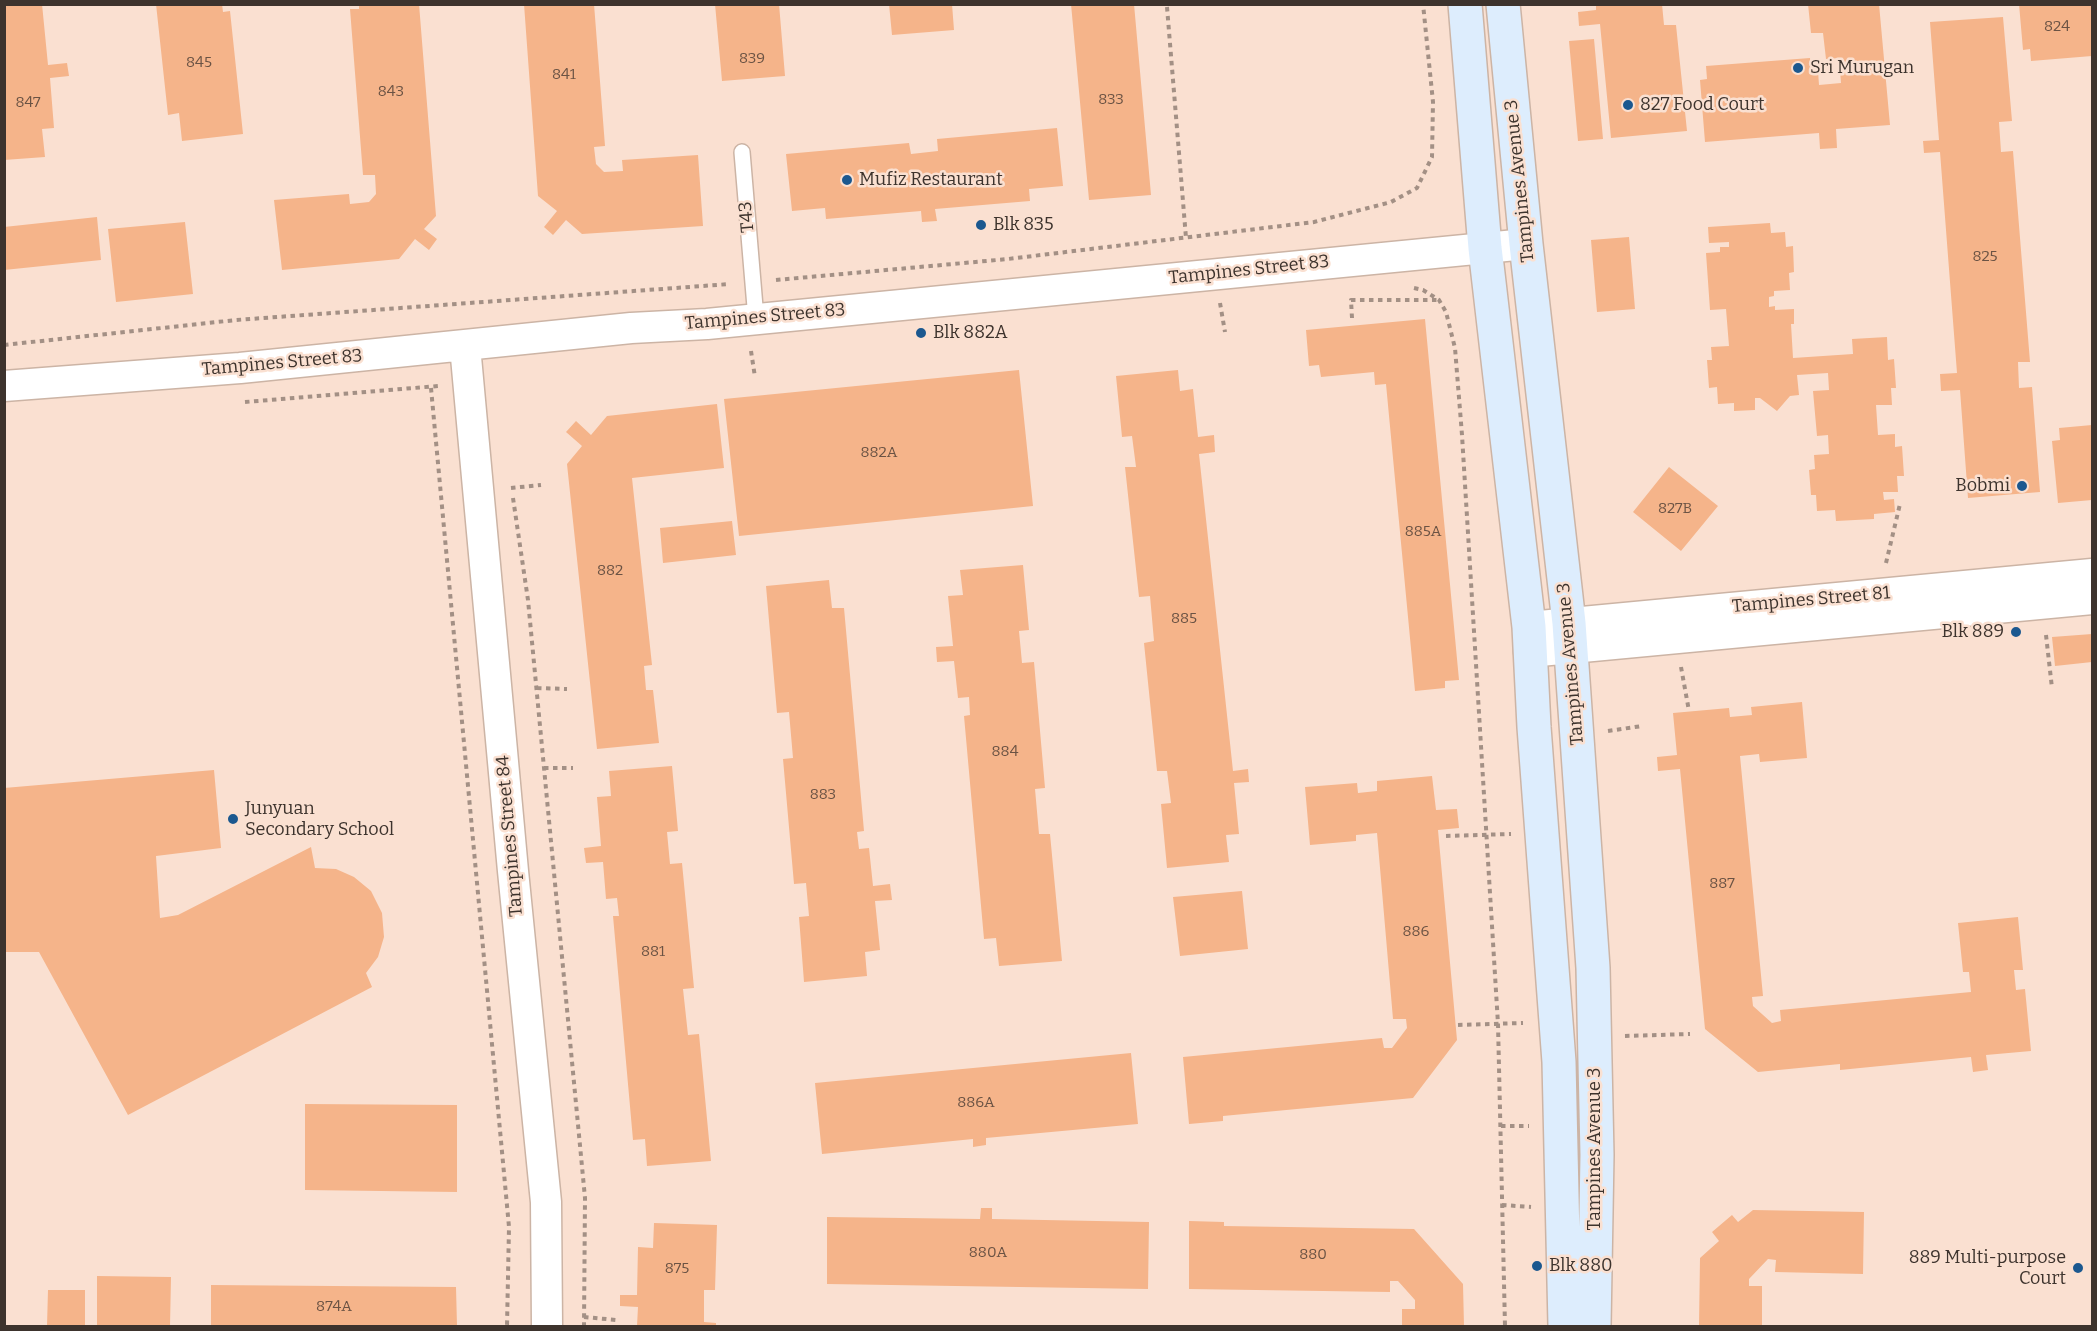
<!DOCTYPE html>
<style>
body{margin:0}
#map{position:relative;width:2097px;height:1331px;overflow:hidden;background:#fae0d1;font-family:Bitter,serif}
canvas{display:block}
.frame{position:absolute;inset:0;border:6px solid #3d332d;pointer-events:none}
</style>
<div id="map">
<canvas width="2097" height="1331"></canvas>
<div class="frame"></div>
</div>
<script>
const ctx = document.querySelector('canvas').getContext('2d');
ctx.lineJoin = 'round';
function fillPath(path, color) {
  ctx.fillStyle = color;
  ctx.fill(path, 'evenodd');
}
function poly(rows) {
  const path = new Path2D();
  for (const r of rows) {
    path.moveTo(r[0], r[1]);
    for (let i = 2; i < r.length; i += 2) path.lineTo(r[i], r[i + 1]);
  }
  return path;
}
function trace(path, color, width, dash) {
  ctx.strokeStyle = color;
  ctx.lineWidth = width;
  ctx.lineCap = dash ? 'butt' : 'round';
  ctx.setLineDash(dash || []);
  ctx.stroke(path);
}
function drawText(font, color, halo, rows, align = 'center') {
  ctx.font = font + ' Bitter,serif';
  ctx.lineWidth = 5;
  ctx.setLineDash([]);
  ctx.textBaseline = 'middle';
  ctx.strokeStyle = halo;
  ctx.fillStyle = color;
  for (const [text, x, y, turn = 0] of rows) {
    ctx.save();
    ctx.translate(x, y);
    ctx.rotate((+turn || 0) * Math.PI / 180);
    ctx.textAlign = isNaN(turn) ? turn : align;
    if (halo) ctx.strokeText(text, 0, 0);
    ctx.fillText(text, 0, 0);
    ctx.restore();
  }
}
fillPath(poly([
 [4,4,42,4,48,65,67,63,69,76,50,78,54,128,42,129,45,157,4,160],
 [156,4,222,4,223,12,230,11,243,134,182,141,179,113,168,115],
 [359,4,419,4,436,216,424,229,437,239,429,250,415,239,399,259,282,270,274,200,349,194,350,204,369,202,376,194,375,175,363,175,350,9,359,9],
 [524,4,594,4,605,146,594,147,596,164,604,172,623,171,622,160,698,155,703,226,582,234,566,220,553,235,544,227,557,211,538,196],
 [715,4,779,4,785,76,722,81],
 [889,4,952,4,954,30,892,35],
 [1071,4,1134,4,1151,195,1089,200],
 [1596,4,1662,4,1664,25,1676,25,1687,131,1611,138,1600,24,1579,26,1578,12,1596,10],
 [1808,4,1879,4,1890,125,1836,129,1837,148,1820,149,1819,133,1705,142,1700,80,1707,79,1706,66,1810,58,1811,71,1818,71,1819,85,1841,83,1839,58,1826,59,1823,33,1811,33],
 [2019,4,2092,4,2092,56,2031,61,2030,49,2023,50],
 [2003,17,2012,121,1999,122,2001,152,2013,151,2030,362,2018,362,2019,388,2032,387,2040,492,1968,498,1960,390,1941,391,1940,374,1957,373,1940,152,1924,153,1923,141,1939,140,1930,22],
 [1594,39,1603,139,1578,141,1569,41],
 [1057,128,1063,186,1029,189,1030,201,935,209,937,221,922,222,921,211,826,219,825,208,792,211,786,154,909,143,911,154,938,151,937,139],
 [97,217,101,260,4,270,4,227],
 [185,222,193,294,116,302,108,229],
 [1770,223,1771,233,1785,232,1786,247,1793,246,1794,272,1789,273,1790,290,1774,291,1774,296,1769,297,1769,307,1775,306,1775,310,1794,309,1794,324,1791,324,1793,358,1853,354,1852,339,1887,337,1888,360,1894,359,1896,388,1891,388,1892,405,1876,405,1878,435,1895,434,1895,447,1902,446,1904,476,1897,476,1898,492,1883,492,1884,500,1894,499,1895,512,1874,514,1874,519,1836,521,1835,510,1817,511,1816,495,1811,495,1809,470,1815,469,1814,455,1829,454,1828,435,1817,436,1813,391,1829,390,1828,373,1797,375,1799,395,1790,396,1777,411,1760,398,1755,398,1755,410,1734,411,1734,403,1718,404,1717,387,1709,388,1707,360,1712,360,1711,347,1729,346,1726,309,1710,310,1706,253,1720,252,1720,247,1729,247,1729,242,1709,243,1708,227],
 [1629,237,1635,309,1597,312,1591,240],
 [1425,319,1459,680,1445,681,1445,688,1415,691,1386,384,1375,385,1374,372,1321,377,1319,365,1309,366,1306,330],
 [1019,370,1033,506,739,536,724,399],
 [1178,370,1180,391,1193,389,1198,437,1214,435,1215,452,1199,454,1233,771,1248,769,1249,782,1234,783,1239,834,1226,835,1229,862,1167,868,1161,804,1171,803,1167,771,1157,771,1144,643,1154,641,1150,596,1139,597,1125,467,1136,467,1132,436,1122,437,1116,376],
 [717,404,724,468,632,478,652,665,644,666,646,690,653,690,659,743,597,749,567,464,582,446,566,432,576,421,591,435,607,416],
 [2092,425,2092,500,2058,503,2052,441,2060,440,2059,428],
 [1669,467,1718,506,1681,551,1633,512],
 [732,521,736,555,663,563,660,528],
 [1023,565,1029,630,1019,631,1022,663,1034,662,1045,788,1035,789,1039,834,1050,834,1062,961,999,966,996,938,984,939,964,716,970,715,969,697,958,698,954,661,937,662,936,647,953,646,948,596,963,595,960,570],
 [829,580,832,608,844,608,864,831,857,832,859,849,869,848,873,886,890,884,892,900,875,901,880,950,865,952,867,976,804,982,799,917,809,916,806,883,794,884,783,759,793,758,789,712,777,713,766,586],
 [2092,634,2092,662,2055,666,2052,637],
 [1802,702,1807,758,1760,762,1759,754,1740,756,1763,996,1752,997,1753,1006,1772,1023,1781,1021,1780,1010,1971,992,1969,972,1963,972,1958,923,2018,917,2023,970,2014,970,2016,990,2025,989,2031,1051,1986,1055,1988,1070,1973,1072,1971,1057,1840,1070,1840,1064,1758,1072,1705,1029,1680,769,1658,771,1657,757,1677,755,1673,713,1729,708,1730,717,1752,715,1751,707],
 [672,766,678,831,667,832,670,864,682,863,694,988,683,989,688,1035,699,1034,711,1161,647,1166,645,1139,633,1140,613,916,619,916,617,898,606,899,603,862,586,863,584,848,601,846,597,797,611,796,609,771],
 [214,770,221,848,156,856,160,918,178,915,311,847,315,868,336,869,354,877,371,891,382,913,384,937,378,957,366,973,372,987,128,1115,39,952,4,952,4,788],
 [1432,776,1436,810,1457,809,1459,828,1438,830,1457,1040,1413,1098,1223,1116,1223,1121,1189,1124,1183,1057,1382,1038,1384,1048,1392,1048,1407,1028,1406,1019,1393,1019,1377,833,1356,835,1356,841,1310,845,1305,787,1357,783,1358,793,1377,791,1377,781],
 [1242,891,1248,949,1180,956,1173,897],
 [1131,1053,1138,1124,986,1138,986,1145,973,1147,973,1139,822,1154,815,1083],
 [305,1104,457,1105,457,1192,305,1190],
 [981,1208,992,1208,992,1219,1149,1222,1148,1289,827,1284,827,1217,980,1219],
 [1753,1210,1864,1212,1863,1274,1775,1272,1776,1260,1768,1259,1749,1279,1749,1286,1762,1286,1762,1326,1699,1326,1700,1258,1719,1241,1712,1232,1732,1215,1738,1222],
 [1189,1221,1224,1222,1224,1226,1414,1229,1463,1284,1464,1326,1402,1326,1402,1309,1415,1309,1415,1300,1398,1281,1390,1281,1390,1292,1189,1289],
 [654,1223,717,1225,715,1290,704,1290,704,1322,716,1323,716,1326,637,1326,638,1307,620,1306,620,1295,637,1295,638,1247,653,1248],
 [97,1276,171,1277,170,1326,97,1326],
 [211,1285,456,1287,457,1326,211,1326],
 [48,1290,85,1290,85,1326,47,1326]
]), '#f5b48a');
const lane = poly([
 [742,152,756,319]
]);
const street = poly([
 [465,346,513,871,546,1202,547,1326],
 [4,386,240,368,631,328,707,324,1526,244],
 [1529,627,2092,574],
 [1529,652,2092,599]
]);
const secondary = poly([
 [1465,4,1485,248,1529,627,1534,727,1559,1062,1565,1326],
 [1503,4,1526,244,1569,623,1593,968,1597,1155,1594,1326]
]);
trace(lane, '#ccb4a5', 18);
trace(street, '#ccb4a5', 33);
trace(secondary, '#ccb4a5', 36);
trace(poly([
 [1167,7,1186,238],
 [776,280,1008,259,1314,222,1391,202,1417,188,1432,157,1433,102,1423,4],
 [1414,288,1423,290,1439,300,1446,312,1455,348,1462,435,1498,1024,1505,1326],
 [1220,303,1225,332],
 [1352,318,1351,300,1438,300],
 [4,345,236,320,730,284],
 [751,351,755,377],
 [431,388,509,1227,507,1326],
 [245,402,438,386],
 [511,488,541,485],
 [513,498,528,600,585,1198,584,1326],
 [1886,563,1900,504],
 [2046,635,2052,688],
 [1681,667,1689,711],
 [537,688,567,689],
 [1608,731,1642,726],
 [544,768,573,768],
 [1446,836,1511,834],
 [1458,1025,1523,1023],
 [1625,1036,1690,1034],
 [1501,1126,1529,1126],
 [1502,1205,1531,1207],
 [584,1317,616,1320]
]), '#a39085', 4, [4.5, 4.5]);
trace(lane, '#fff', 15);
trace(street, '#fff', 30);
trace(secondary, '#ddedfd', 33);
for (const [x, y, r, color] of [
 [1798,68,6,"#1b588f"],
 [1628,105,6,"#1b588f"],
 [847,180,6,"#1b588f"],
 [981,225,6,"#1b588f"],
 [921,333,6,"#1b588f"],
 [2022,486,6,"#1b588f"],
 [2016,632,6,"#1b588f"],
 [233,819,6,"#1b588f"],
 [1537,1266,6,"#1b588f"],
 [2078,1268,6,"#1b588f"]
]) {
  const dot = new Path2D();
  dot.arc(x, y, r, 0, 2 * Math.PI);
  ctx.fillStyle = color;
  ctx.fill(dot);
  trace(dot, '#fae0d1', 2);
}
drawText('15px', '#6b5344', null, [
 ["824",2057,27],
 ["839",752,59],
 ["845",199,63],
 ["841",564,75],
 ["843",391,92],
 ["833",1111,100],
 ["847",28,103],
 ["825",1985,257],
 ["882A",879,453],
 ["827B",1675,509],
 ["885A",1423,532],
 ["882",610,571],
 ["885",1184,619],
 ["884",1005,752],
 ["883",823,795],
 ["887",1722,884],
 ["886",1416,932],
 ["881",653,952],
 ["886A",976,1103],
 ["880A",988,1253],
 ["880",1313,1255],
 ["875",677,1269],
 ["874A",334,1307]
]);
drawText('18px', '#3d332d', '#fae0d1', [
 ["Sri Murugan",1810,68],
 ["827 Food Court",1640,105],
 ["Mufiz Restaurant",859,180],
 ["Blk 835",993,225],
 ["Blk 882A",933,333],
 ["Bobmi",2010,486,"right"],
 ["Blk 889",2004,632,"right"],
 ["Junyuan",245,809],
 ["Secondary School",245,830],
 ["889 Multi-purpose",2066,1258,"right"],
 ["Court",2066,1279,"right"],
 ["Blk 880",1549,1266]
], 'left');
drawText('18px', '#3d332d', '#fae0d1', [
 ["Tampines Avenue 3",1520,181,-96],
 ["T43",747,217,-95],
 ["Tampines Street 83",1249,270,-6],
 ["Tampines Street 83",765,317,-5],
 ["Tampines Street 83",282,363,-5],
 ["Tampines Street 81",1811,600,-5],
 ["Tampines Avenue 3",1571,664,-95],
 ["Tampines Street 84",510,836,-95],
 ["Tampines Avenue 3",1595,1149,-90]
]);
</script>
